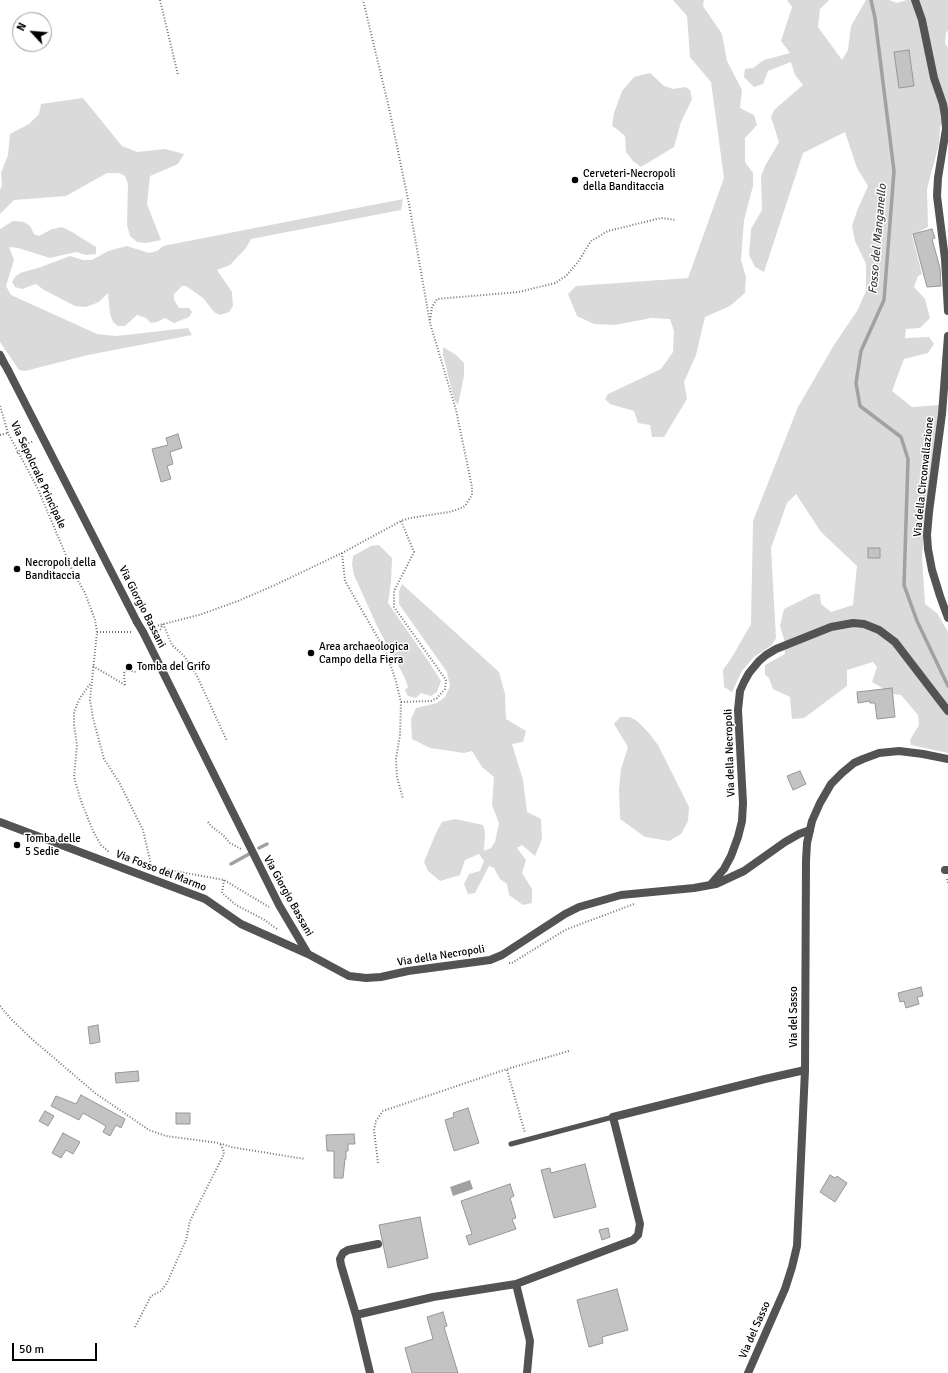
<!DOCTYPE html>
<style>
body{margin:0}
#map{position:relative;width:948px;height:1373px;overflow:hidden;background:#fff;font-family:Signika,sans-serif}
canvas{display:block}
.north{position:absolute;left:12px;top:12px;width:40px;height:40px;box-sizing:border-box;background:#fff;border:1px solid #999;border-radius:50%;rotate:296deg;font-size:11px;font-weight:700;line-height:16px;text-align:center;color:#000}
.north::after{content:'';display:block;margin:auto;width:14px;height:18px;background:#000;clip-path:polygon(50% 0,100% 100%,50% 72%,0 100%)}
.scale{position:absolute;left:12px;top:1343px;width:85px;height:18px;box-sizing:border-box;border:2px solid #000;border-top:0;padding-left:5px;font-size:12px;line-height:14px;white-space:nowrap;color:#000;-webkit-text-stroke:3px #fff;paint-order:stroke}
</style>
<div id="map">
<canvas width="948" height="1373"></canvas>
<div class="north">N</div>
<div class="scale">50 m</div>
</div>
<script>
const ctx = document.querySelector('canvas').getContext('2d');
ctx.lineJoin = 'round';
function fillPath(path, color) {
  ctx.fillStyle = color;
  ctx.fill(path, 'evenodd');
}
function poly(rows) {
  const path = new Path2D();
  for (const r of rows) {
    path.moveTo(r[0], r[1]);
    for (let i = 2; i < r.length; i += 2) path.lineTo(r[i], r[i + 1]);
  }
  return path;
}
function trace(path, color, width, dash) {
  ctx.strokeStyle = color;
  ctx.lineWidth = width;
  ctx.lineCap = dash ? 'butt' : 'round';
  ctx.setLineDash(dash || []);
  ctx.stroke(path);
}
function drawText(font, color, halo, rows, align = 'center') {
  ctx.font = font + ' Signika,sans-serif';
  ctx.lineWidth = 3;
  ctx.setLineDash([]);
  ctx.textBaseline = 'middle';
  ctx.strokeStyle = halo;
  ctx.fillStyle = color;
  for (const [text, x, y, turn = 0] of rows) {
    ctx.save();
    ctx.translate(x, y);
    ctx.rotate((+turn || 0) * Math.PI / 180);
    ctx.textAlign = isNaN(turn) ? turn : align;
    if (halo) ctx.strokeText(text, 0, 0);
    ctx.fillText(text, 0, 0);
    ctx.restore();
  }
}
fillPath(poly([
 [673,0,704,0,703,6,722,34,727,61,742,90,740,108,754,115,757,125,745,138,745,162,753,173,753,186,744,220,741,260,746,277,745,293,730,306,705,317,696,355,684,382,687,399,664,437,652,437,650,425,638,423,634,411,610,404,605,399,608,394,661,369,673,352,674,331,670,319,651,318,615,325,594,324,577,316,568,294,576,286,688,278,724,178,711,82,690,57,687,16],
 [787,0,829,0,820,9,818,27,842,60,848,50,851,26,866,0,889,0,897,3,907,0,948,0,948,30,946,33,945,43,948,48,948,108,940,127,939,144,927,189,928,227,912,235,922,274,918,276,914,287,925,299,930,318,920,328,906,329,905,338,929,337,934,344,928,353,904,359,892,391,912,407,940,405,925,513,922,556,925,604,937,613,948,632,948,753,911,745,910,740,919,725,918,715,901,695,892,694,872,682,877,667,873,662,847,670,847,686,804,718,792,719,790,697,773,689,769,678,765,675,765,665,785,654,784,639,780,626,784,609,814,594,820,594,821,604,831,612,853,605,857,566,821,532,796,494,787,503,771,548,776,638,772,645,754,657,742,671,732,692,724,687,723,670,732,657,751,624,753,521,798,407,834,345,857,311,866,291,866,264,855,241,852,226,857,211,868,186,857,168,845,132,803,153,764,272,755,267,749,255,751,229,762,210,761,176,765,166,779,142,771,117,774,110,803,85,795,75,791,62,768,71,763,84,754,87,744,77,745,69,753,68,764,60,790,53,781,41,792,7],
 [650,73,664,86,673,89,685,87,690,90,692,99,681,122,674,147,641,167,633,161,626,152,625,136,618,130,612,126,614,113,622,91,634,77],
 [83,98,122,146,137,152,165,149,184,154,178,164,150,176,147,204,161,240,146,243,137,242,130,236,127,225,128,184,125,176,119,173,107,173,66,196,14,200,0,214,0,190,2,185,1,173,8,155,10,134,29,124,39,114,41,104],
 [403,199,401,210,251,239,246,248,230,265,217,270,232,292,233,306,229,312,220,315,214,312,203,298,186,286,182,286,174,294,174,300,179,308,189,308,192,312,189,317,174,323,165,318,157,322,151,323,146,318,137,315,125,326,118,326,113,322,110,314,108,293,99,302,86,307,75,306,44,290,36,284,22,289,15,287,12,282,15,277,20,273,41,267,70,256,83,260,92,260,108,251,127,246,149,253,157,251,163,246],
 [13,221,24,222,30,226,34,234,39,236,52,229,62,227,72,232,96,247,96,254,86,255,76,252,50,258,18,248,9,247,14,260,6,286,11,295,97,334,116,336,188,328,192,335,88,355,25,371,19,370,0,342,0,229],
 [443,347,456,355,464,363,464,376,458,405,454,399,443,355],
 [379,545,392,558,391,582,388,603,429,662,441,681,437,692,431,696,421,693,416,698,408,696,405,690,408,687,404,676,377,626,354,575,352,565,353,556,371,546],
 [402,584,499,672,505,694,506,719,526,731,523,742,512,744,523,780,527,812,541,819,542,839,535,856,522,845,517,848,526,860,522,873,532,889,532,903,523,905,509,895,507,884,500,879,494,868,489,866,475,893,468,894,464,884,469,874,480,871,484,861,479,854,465,860,460,875,440,881,428,871,424,862,436,833,442,822,455,819,483,825,485,832,484,851,491,848,495,842,499,823,492,805,494,777,482,767,472,751,464,753,430,748,412,739,411,719,416,708,437,703,445,697,450,686,447,672,399,604,399,591],
 [620,717,630,717,637,721,649,733,658,745,689,807,688,821,681,834,669,841,645,837,620,819,619,789,621,769,628,747,614,724]
]), '#dadada');
fillPath(poly([
 [470,1180,473,1189,453,1196,450,1187]
]), '#a1a1a1');
trace(poly([
 [871,0,875,18,894,171,884,300,861,351,856,383,860,406,901,437,908,459,904,585,917,621,948,686],
 [259,848,267,844],
 [231,864,249,854]
]), '#a1a1a1', 3.5);
const building = poly([
 [909,50,914,86,899,88,894,52,909,50],
 [932,229,935,238,932,239,940,268,941,286,927,287,913,234,932,229],
 [178,434,182,448,170,452,173,464,167,466,171,479,161,482,152,449,168,445,166,438,178,434],
 [868,548,880,548,880,558,868,558,868,548],
 [892,688,895,717,877,719,875,703,870,703,870,701,858,703,857,692,892,688],
 [800,771,806,784,793,790,787,776,800,771],
 [921,987,923,996,917,997,919,1004,906,1008,904,1001,900,1002,898,993,921,987],
 [98,1025,100,1042,90,1044,88,1027,98,1025],
 [138,1071,139,1081,116,1083,115,1073,138,1071],
 [81,1095,125,1119,121,1128,116,1125,110,1136,103,1132,106,1126,83,1113,79,1120,51,1106,56,1096,76,1104,81,1095],
 [468,1108,479,1143,454,1151,445,1120,454,1117,453,1113,468,1108],
 [45,1111,54,1116,48,1126,39,1121,45,1111],
 [176,1113,190,1113,190,1124,176,1124,176,1113],
 [63,1133,80,1142,73,1154,66,1150,61,1158,52,1153,63,1133],
 [354,1134,355,1144,348,1144,348,1151,346,1151,346,1159,345,1159,343,1178,334,1178,334,1151,327,1151,326,1135,354,1134],
 [585,1164,596,1207,554,1218,541,1170,550,1168,551,1173,585,1164],
 [830,1175,835,1178,837,1176,847,1183,835,1202,820,1192,830,1175],
 [510,1184,514,1196,510,1198,516,1218,512,1219,516,1229,469,1245,466,1236,472,1234,461,1201,510,1184],
 [420,1217,428,1258,388,1268,379,1225,420,1217],
 [608,1228,610,1237,602,1240,599,1230,608,1228],
 [617,1289,628,1330,602,1337,603,1343,589,1347,577,1300,617,1289],
 [443,1312,447,1326,444,1327,458,1373,412,1373,405,1348,433,1339,427,1317,443,1312]
]);
fillPath(building, '#c3c3c3');
trace(building, '#979797', 1);
trace(poly([
 [160,0,178,75],
 [430,320,432,307,437,299,519,292,555,283,566,276,578,262,591,241,608,231,661,218,676,220],
 [0,406,8,433,38,489,73,572,85,593,95,620,97,632,90,700,93,718,104,759,119,782,143,830,152,869],
 [0,435,8,433],
 [17,453,29,443,34,441],
 [401,521,414,552,394,591,394,607,446,680,445,689,437,698,431,701,401,702],
 [342,553,345,581,386,652,395,678,401,702,400,735,396,759,397,777,403,799],
 [163,624,172,645,185,657,197,676,227,741],
 [152,627,202,614,238,601,275,585,342,553,401,521,410,518,449,512,459,509,465,506,472,495,472,487,456,410,430,323,409,204,389,108,363,0],
 [97,632,132,632],
 [155,633,161,629,162,625],
 [93,666,125,685],
 [90,684,80,698,74,712,74,725,77,745,74,777,81,801,93,831,101,845,109,852],
 [125,685,124,673,127,670,136,672],
 [208,822,211,826,223,835,230,843,241,849],
 [142,865,224,880,269,907],
 [947,879,948,883],
 [224,880,222,893,236,905,263,919,277,929],
 [509,963,512,963,565,930,634,904],
 [0,1006,11,1019,33,1040,95,1093,149,1130,166,1136,219,1143,231,1147,305,1159],
 [507,1070,525,1133],
 [378,1163,374,1130,376,1121,383,1111,507,1069,569,1051],
 [135,1327,151,1296,161,1291,167,1283,186,1240,190,1221,224,1154,223,1149,220,1144]
]), '#757575', 2, [1, 2]);
trace(poly([
 [511,1144,613,1117]
]), '#535353', 5);
trace(poly([
 [915,0,922,20,934,78,943,104,945,116,946,129,938,178,937,196,945,259,948,311],
 [948,336,942,414,929,512,927,535,928,549,932,570,940,596,948,618],
 [0,355,4,363],
 [8,370,137,622],
 [143,632,279,905,308,954],
 [0,822,205,899,241,924,308,954,349,976,366,978,381,977,408,971,490,960,502,955,565,914,579,907,621,895,694,888,716,884,744,871,785,842,799,834,810,830],
 [945,870,948,870],
 [711,884,724,869,731,856,738,837,742,821,743,803,738,710,740,691,744,682,749,673,759,661,766,655,776,649,831,627,853,623,864,624,879,630,895,642,948,711],
 [516,1284,530,1341,527,1373],
 [356,1315,433,1297,516,1284,633,1240,638,1235,640,1224,613,1117,765,1079,805,1070],
 [370,1373,356,1315,341,1265,340,1259,343,1253,348,1250,378,1244]
]), '#535353', 8);
trace(poly([
 [748,1373,785,1289,792,1267,797,1246,805,1070,806,861,807,843,812,821,820,803,831,784,842,773,854,763,863,759,879,753,899,751,923,754,948,759]
]), '#535353', 8);
trace(poly([
 [4,363,8,370],
 [137,622,143,632]
]), '#535353', 8);
for (const [x, y, r, color] of [
 [575,180,4,"#000"],
 [17,569,4,"#000"],
 [311,653,4,"#000"],
 [129,667,4,"#000"],
 [17,845,4,"#000"]
]) {
  const dot = new Path2D();
  dot.arc(x, y, r, 0, 2 * Math.PI);
  ctx.fillStyle = color;
  ctx.fill(dot);
  trace(dot, '#fff', 1.5);
}
drawText('11px', '#000', '#fff', [
 ["Cerveteri-Necropoli",583,174],
 ["della Banditaccia",583,187],
 ["Necropoli della",25,563],
 ["Banditaccia",25,576],
 ["Area archaeologica",319,647],
 ["Campo della Fiera",319,660],
 ["Tomba del Grifo",137,667],
 ["Tomba delle",25,839],
 ["5 Sedie",25,852]
], 'left');
drawText('11px', '#000', '#fff', [
 ["Via Sepolcrale Principale",38,475,65],
 ["Via della Circonvallazione",924,477,-84],
 ["Via Giorgio Bassani",142,607,63],
 ["Via della Necropoli",730,753,-92],
 ["Via Fosso del Marmo",161,871,21],
 ["Via Giorgio Bassani",288,896,61],
 ["Via della Necropoli",441,956,-9],
 ["Via del Sasso",794,1017,-90],
 ["Via del Sasso",755,1330,-66]
]);
drawText('italic 12px', '#424242', '#fff', [
 ["Fosso del Manganello",878,239,-85]
]);
</script>
